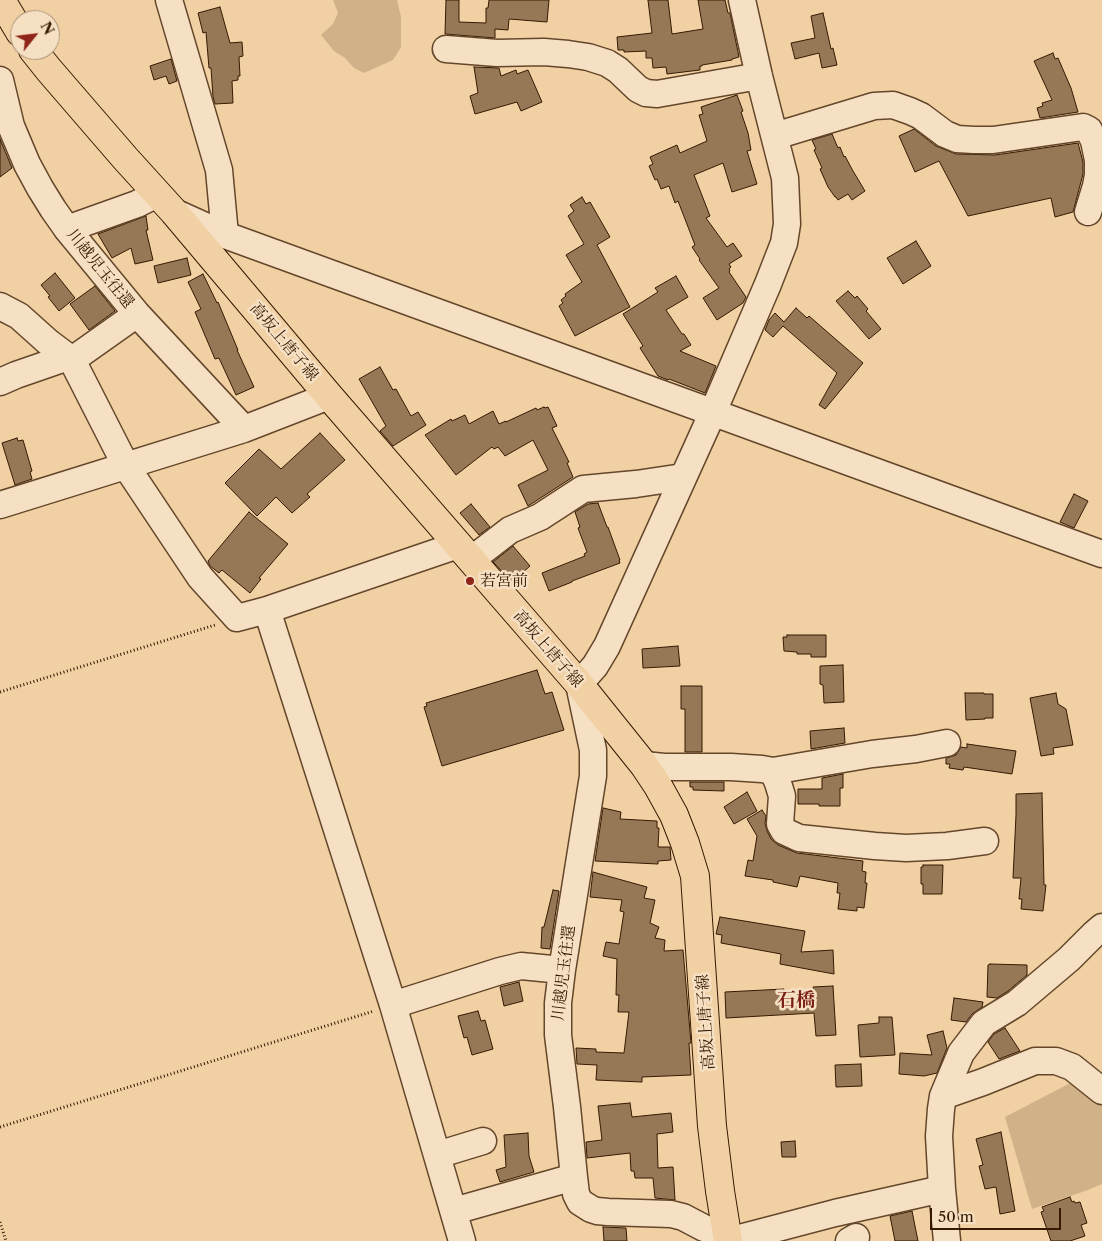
<!DOCTYPE html>
<meta charset="utf-8">
<style>
body{margin:0}
#map{position:relative;width:1102px;height:1241px;overflow:hidden;background:#f1d0a3;font-family:"Libre Caslon Text",serif}
canvas{display:block}
.north{position:absolute;left:10px;top:10px;width:50px;height:50px;box-sizing:border-box;background:#f6e0c3;border:1px solid #a99076;border-radius:50%;rotate:61deg;font-size:14px;font-weight:700;line-height:20px;text-align:center;color:#351902}
.north::after{content:'';display:block;margin:auto;width:18px;height:22px;background:#8f2418;clip-path:polygon(50% 0,100% 100%,50% 72%,0 100%)}
.scale{position:absolute;left:930px;top:1208px;width:131px;height:22px;box-sizing:border-box;border:2px solid #351902;border-top:0;padding-left:6px;font-size:15px;line-height:18px;white-space:nowrap;color:#351902;-webkit-text-stroke:4px #f6e0c3;paint-order:stroke}
</style>
<div id="map">
<canvas width="1102" height="1241"></canvas>
<div class="north">N</div>
<div class="scale">50 m</div>
</div>
<script>
const ctx = document.querySelector('canvas').getContext('2d');
ctx.lineJoin = 'round';
function fillPath(path, color) {
  ctx.fillStyle = color;
  ctx.fill(path, 'evenodd');
}
function poly(rows) {
  const path = new Path2D();
  for (const r of rows) {
    path.moveTo(r[0], r[1]);
    for (let i = 2; i < r.length; i += 2) path.lineTo(r[i], r[i + 1]);
  }
  return path;
}
function trace(path, color, width, dash) {
  ctx.strokeStyle = color;
  ctx.lineWidth = width;
  ctx.lineCap = dash ? 'butt' : 'round';
  ctx.setLineDash(dash || []);
  ctx.stroke(path);
}
function drawText(font, color, halo, rows, align = 'center') {
  ctx.font = font + ' "Libre Caslon Text","Noto Serif JP",serif';
  ctx.lineWidth = 5;
  ctx.setLineDash([]);
  ctx.textBaseline = 'middle';
  ctx.strokeStyle = halo;
  ctx.fillStyle = color;
  for (const [text, x, y, turn = 0] of rows) {
    ctx.save();
    ctx.translate(x, y);
    ctx.rotate((+turn || 0) * Math.PI / 180);
    ctx.textAlign = isNaN(turn) ? turn : align;
    if (halo) ctx.strokeText(text, 0, 0);
    ctx.fillText(text, 0, 0);
    ctx.restore();
  }
}
fillPath(poly([
 [333,0,397,0,401,17,401,47,393,60,364,73,354,68,345,58,334,51,321,35,333,24,338,13],
 [1080,1078,1102,1098,1102,1184,1088,1190,1032,1209,1005,1117]
]), '#d1b188');
const building = poly([
 [446,0,459,0,459,22,486,23,486,8,488,8,489,0,549,0,547,22,509,19,508,30,495,29,495,38,445,34,446,0],
 [648,0,668,0,672,34,703,29,698,0,725,0,728,13,730,13,739,57,732,59,732,60,702,65,702,66,700,66,700,70,667,74,666,67,653,68,652,58,646,58,646,51,624,52,624,50,618,50,617,37,652,33,648,0],
 [220,7,230,43,242,42,243,56,239,57,240,76,238,76,238,80,232,81,233,103,215,104,213,97,211,68,209,68,206,32,203,33,198,13,220,7],
 [823,13,831,49,833,48,837,65,822,68,819,53,795,59,791,43,815,38,811,16,823,13],
 [1053,53,1055,59,1058,58,1071,88,1078,112,1040,118,1037,108,1043,106,1042,103,1052,100,1034,61,1053,53],
 [171,59,177,81,169,84,166,76,154,80,150,66,171,59],
 [474,67,499,68,501,76,516,70,517,74,528,70,542,102,521,111,517,102,475,114,470,96,478,93,474,67],
 [737,95,743,111,741,112,748,133,751,150,747,151,757,184,732,192,723,163,694,175,710,216,706,218,727,247,733,243,742,256,729,264,731,267,729,269,730,271,729,272,746,297,743,303,717,320,703,298,719,288,699,260,700,259,692,247,695,245,678,201,675,203,669,186,661,189,657,179,655,180,649,166,653,164,650,157,677,145,680,153,707,141,699,115,703,114,701,107,737,95],
 [914,129,936,146,956,154,995,155,1078,143,1083,162,1083,174,1073,212,1055,217,1051,198,968,216,939,161,915,172,899,136,914,129],
 [832,134,838,148,840,147,844,157,845,156,853,171,865,191,852,200,848,194,838,200,836,197,835,197,828,187,820,169,822,168,814,150,816,149,812,140,832,134],
 [0,139,12,168,0,177,0,139],
 [582,197,586,204,590,202,610,237,597,245,630,307,575,336,559,306,563,303,561,300,566,296,565,294,582,282,566,255,584,244,568,216,574,211,570,205,582,197],
 [146,216,148,230,146,230,153,260,135,264,131,248,112,258,98,234,146,216],
 [916,241,931,266,903,284,887,258,916,241],
 [187,258,191,275,158,283,154,266,187,258],
 [55,273,75,298,59,311,48,297,50,296,41,285,55,273],
 [203,274,217,303,218,302,238,350,237,350,254,387,236,395,219,358,215,359,195,312,201,309,188,282,203,274],
 [676,276,688,297,666,310,682,334,684,334,691,345,680,351,716,366,705,393,669,379,668,380,658,376,640,348,643,346,623,314,658,292,655,288,676,276],
 [95,286,115,311,89,330,70,304,95,286],
 [848,291,855,298,857,296,868,309,866,311,881,329,869,339,836,301,848,291],
 [796,308,807,318,809,316,863,363,825,409,819,405,837,373,783,326,773,337,765,330,769,320,775,313,784,322,796,308],
 [380,367,393,390,396,389,411,416,418,412,426,425,393,446,380,431,386,426,359,379,380,367],
 [544,407,545,408,548,407,557,426,552,428,569,462,567,463,573,477,528,506,518,485,548,470,533,440,505,456,498,447,494,449,492,447,456,475,425,435,451,419,452,421,465,415,469,424,493,411,499,424,506,421,506,422,536,408,537,410,544,407],
 [320,433,345,460,307,494,310,497,292,513,276,497,257,516,225,483,259,449,281,469,320,433],
 [17,438,18,441,23,440,32,471,30,472,32,479,15,485,2,443,17,438],
 [1074,494,1088,501,1074,528,1060,522,1074,494],
 [598,503,607,527,608,527,620,560,619,560,620,563,572,581,572,582,549,591,542,573,585,556,584,554,587,552,578,528,580,527,575,512,588,504,598,503],
 [471,504,490,527,479,535,460,513,471,504],
 [249,512,288,544,259,578,261,579,250,593,222,570,219,573,210,566,208,561,249,512],
 [513,546,530,566,512,582,493,562,513,546],
 [787,635,826,635,826,657,811,657,811,654,797,654,797,652,784,651,783,637,787,637,787,635],
 [678,646,680,666,643,668,642,649,678,646],
 [843,665,844,702,824,703,823,685,820,684,820,666,843,665],
 [537,670,545,694,552,692,564,730,442,766,424,707,427,706,426,703,537,670],
 [681,686,702,686,702,752,685,752,685,709,681,709,681,686],
 [965,693,984,693,984,694,993,694,993,718,985,718,985,719,966,720,965,693],
 [1056,693,1058,704,1066,709,1073,745,1053,748,1054,754,1041,756,1030,698,1056,693],
 [844,728,845,743,811,749,810,731,844,728],
 [967,744,1016,751,1012,774,964,767,963,770,949,768,950,764,946,764,946,758,956,755,961,747,967,748,967,744],
 [843,774,843,788,840,788,840,806,819,806,819,804,798,804,798,789,822,789,822,778,843,774],
 [690,782,724,782,724,791,693,790,693,787,690,787,690,782],
 [747,792,757,811,734,824,724,807,747,792],
 [1042,793,1044,885,1046,885,1043,911,1021,909,1022,899,1019,899,1021,878,1013,878,1016,815,1016,794,1042,793],
 [603,808,621,812,620,819,657,821,657,828,659,828,658,847,670,847,671,860,658,861,658,864,595,861,603,808],
 [762,810,766,816,765,823,767,831,771,839,778,845,797,853,863,861,862,871,866,872,865,883,867,883,864,908,857,907,857,911,838,909,840,893,837,893,838,883,800,876,797,887,773,882,773,880,745,876,748,860,753,861,757,836,747,819,762,810],
 [923,865,943,865,942,894,923,894,923,884,921,884,921,867,923,867,923,865],
 [593,872,647,887,644,898,655,900,650,923,659,927,655,938,665,940,664,951,683,950,691,1043,689,1043,691,1075,642,1077,642,1082,596,1080,597,1065,577,1064,576,1048,596,1049,596,1052,624,1053,629,1012,618,1012,619,995,616,995,617,959,603,956,606,942,619,944,624,912,620,911,622,900,590,897,593,872],
 [553,890,559,891,550,949,541,948,542,927,544,927,553,890],
 [720,917,805,931,801,952,833,950,834,974,780,964,781,954,721,943,722,935,716,934,720,917],
 [990,964,1027,965,1027,975,1008,991,997,998,987,997,988,965,990,964],
 [519,982,523,1001,504,1006,500,987,519,982],
 [833,986,836,1035,816,1036,814,1013,726,1018,725,992,784,989,784,999,814,997,813,987,833,986],
 [954,998,983,1002,982,1007,972,1014,966,1022,951,1020,954,998],
 [478,1011,481,1021,485,1020,493,1049,472,1055,467,1037,464,1038,458,1016,478,1011],
 [879,1017,892,1017,895,1055,860,1057,858,1025,879,1023,879,1017],
 [1005,1028,1020,1051,999,1059,988,1042,994,1034,1005,1028],
 [943,1031,947,1048,937,1073,924,1076,899,1074,900,1053,932,1055,927,1035,943,1031],
 [861,1064,862,1086,836,1087,835,1065,861,1064],
 [630,1103,632,1117,671,1113,673,1132,657,1134,658,1168,673,1167,675,1200,655,1198,653,1178,635,1178,634,1171,631,1171,630,1153,587,1158,586,1142,602,1140,598,1106,630,1103],
 [1001,1132,1015,1211,1000,1214,996,1187,985,1189,979,1166,983,1165,976,1139,1001,1132],
 [528,1133,529,1156,534,1172,500,1182,496,1170,506,1167,504,1135,528,1133],
 [795,1141,796,1157,782,1157,781,1142,795,1141],
 [1070,1197,1072,1202,1074,1201,1075,1203,1080,1202,1087,1223,1081,1225,1085,1236,1070,1241,1051,1241,1041,1212,1044,1211,1042,1207,1070,1197],
 [912,1211,918,1241,895,1241,890,1216,912,1211],
 [603,1227,626,1228,627,1241,604,1241,603,1227]
]);
fillPath(building, '#977856');
trace(building, '#351902', 1);
const minor = poly([
 [169,0,219,170,225,235],
 [446,49,497,53,544,52,568,54,588,57,607,63,618,70,638,89,646,93,657,94,759,76],
 [0,80,11,126,27,164,40,188,53,209,67,229,137,314,244,429],
 [775,136,874,106,893,105,910,111,921,116,945,134,957,139,974,140,993,140,1083,127,1089,130,1094,141,1098,160,1098,175,1096,186,1088,212],
 [174,212,225,235,1102,554],
 [67,229,137,204,157,194],
 [0,306,19,316,48,342,72,360,126,466,200,577,237,618,267,610,458,545],
 [72,360,137,314],
 [0,382,16,375,68,357],
 [0,505,244,429,329,396],
 [471,560,510,530,540,517,583,489,636,484,683,477],
 [267,610,393,1005,462,1241],
 [644,765,664,767,731,767,762,769,773,771,778,783,782,796,780,824,784,831,799,838,875,846,906,848,947,846,985,841],
 [773,771,872,754,916,749,947,743],
 [393,1005,500,971,521,966,562,970],
 [943,1096,983,1082,1035,1061,1056,1061,1072,1067,1102,1091],
 [437,1155,483,1141],
 [454,1211,574,1177],
 [726,1229,713,1231,704,1228,683,1217,671,1214,608,1212,597,1211,591,1209,580,1202,576,1194,574,1177,567,1107,558,1035,558,1003,562,970,593,776,593,750,579,684,595,666,607,646,713,412,768,284,784,243,787,224,785,178,759,76,742,0],
 [728,1241,835,1213,942,1189],
 [849,1241,856,1237],
 [947,1241,942,1189,939,1136,941,1109,943,1096,961,1053,984,1023,1017,1003,1069,959,1095,933,1102,927]
]);
const major = poly([
 [1,0,20,32],
 [33,50,49,70,125,158,174,212,329,396,579,684,644,765,658,786,674,815,685,843,695,876,712,1126,720,1191,728,1241]
]);
trace(minor, '#64472a', 29);
trace(major, '#351902', 30);
trace(poly([
 [0,692,215,625],
 [0,1127,374,1011],
 [0,1222,6,1241]
]), '#351902', 3, [1, 2.5]);
trace(minor, '#f6e0c3', 26);
trace(major, '#f1d0a3', 28);
for (const [x, y, r, color] of [
 [470,581,5,"#8f2418"]
]) {
  const dot = new Path2D();
  dot.arc(x, y, r, 0, 2 * Math.PI);
  ctx.fillStyle = color;
  ctx.fill(dot);
  trace(dot, '#f6e0c3', 2);
}
drawText('16px', '#351902', '#f6e0c3', [
 ["川越児玉往還",100,269,51],
 ["高坂上唐子線",284,342,50],
 ["高坂上唐子線",548,649,49],
 ["川越児玉往還",564,973,-83],
 ["高坂上唐子線",706,1022,-94]
]);
drawText('16px', '#351902', '#f6e0c3', [
 ["若宮前",480,581]
], 'left');
drawText('bold 19px', '#7a1f14', '#f6e0c3', [
 ["石橋",796,1001]
]);
</script>
